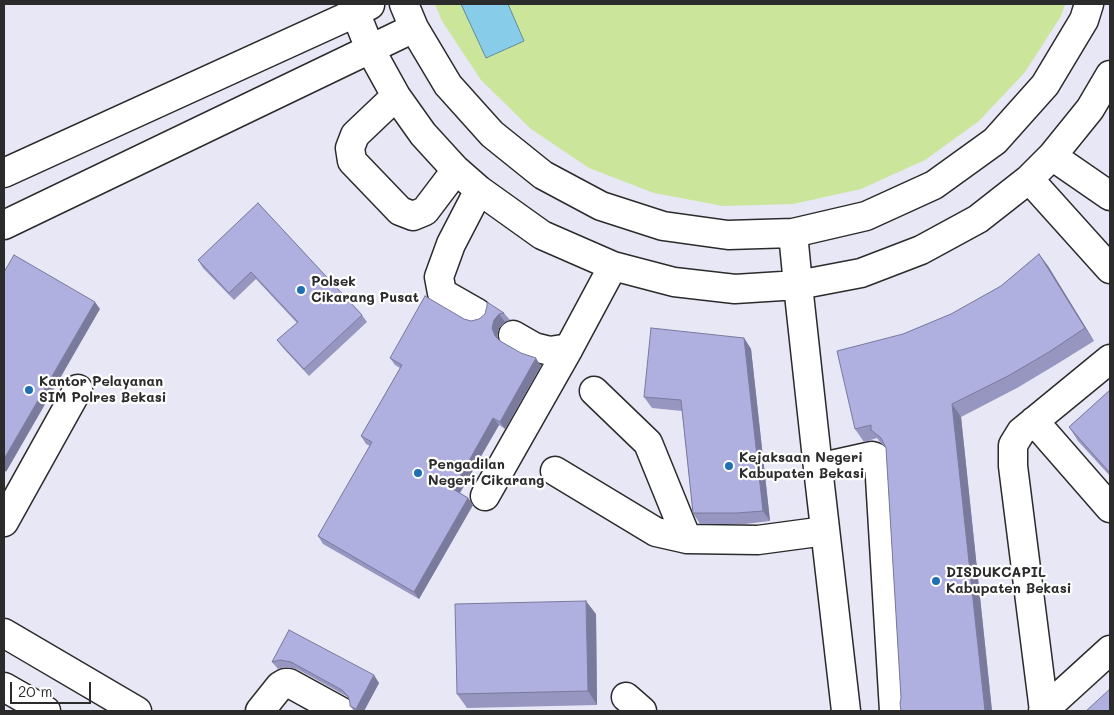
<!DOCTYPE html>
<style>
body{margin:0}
#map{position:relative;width:1114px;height:715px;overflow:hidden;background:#fff;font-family:Mali,sans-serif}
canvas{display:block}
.frame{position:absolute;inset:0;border:5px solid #2b2b2b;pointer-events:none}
.scale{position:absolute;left:10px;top:682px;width:81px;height:22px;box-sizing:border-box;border:2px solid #2b2b2b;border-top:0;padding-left:6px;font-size:15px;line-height:18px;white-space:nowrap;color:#2b2b2b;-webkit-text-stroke:4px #fff;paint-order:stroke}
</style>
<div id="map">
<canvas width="1114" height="715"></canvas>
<div class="frame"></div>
<div class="scale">20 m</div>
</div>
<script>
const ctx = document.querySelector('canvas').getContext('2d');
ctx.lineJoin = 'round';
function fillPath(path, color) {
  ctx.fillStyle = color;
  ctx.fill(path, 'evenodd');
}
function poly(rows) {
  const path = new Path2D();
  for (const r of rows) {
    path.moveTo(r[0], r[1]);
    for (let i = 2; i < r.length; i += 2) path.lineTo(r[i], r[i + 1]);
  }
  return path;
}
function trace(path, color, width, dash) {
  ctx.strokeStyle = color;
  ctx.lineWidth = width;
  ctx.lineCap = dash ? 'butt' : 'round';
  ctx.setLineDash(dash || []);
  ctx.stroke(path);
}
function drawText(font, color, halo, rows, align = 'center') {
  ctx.font = font + ' Mali,sans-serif';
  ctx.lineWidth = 4.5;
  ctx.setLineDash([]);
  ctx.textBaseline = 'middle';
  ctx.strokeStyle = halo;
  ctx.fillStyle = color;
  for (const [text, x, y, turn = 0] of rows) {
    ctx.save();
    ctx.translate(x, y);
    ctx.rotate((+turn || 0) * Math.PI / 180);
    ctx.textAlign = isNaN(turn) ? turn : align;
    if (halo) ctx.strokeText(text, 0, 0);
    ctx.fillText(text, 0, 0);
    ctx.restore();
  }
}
fillPath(poly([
 [4,4,1110,4,1110,711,4,711]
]), '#e7e7f6');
fillPath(poly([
 [435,4,1065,4,1061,16,1025,72,979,121,925,160,861,189,793,204,723,206,654,193,589,168,531,129,481,80,442,21]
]), '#cbe59b');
const water = poly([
 [461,4,508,4,524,41,486,58,461,4]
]);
fillPath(water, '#87cce8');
trace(water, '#628c9c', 1);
const minor = poly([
 [352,4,370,49,396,96,423,134,455,169,479,190,542,235,613,266,674,282,735,289,798,285,861,273,921,250,978,219,1029,179,1052,156,1090,109,1110,75],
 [404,4,414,28,448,85,492,134,543,175,601,206,663,226,728,235,793,233,866,216,934,185,995,141,1045,85,1084,20,1089,4],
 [396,96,355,135,350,148,352,161,400,211,413,216,425,211,450,178,455,169],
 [1052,156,1110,196],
 [4,173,355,13,370,5],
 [1029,179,1110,269],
 [4,225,414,28],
 [793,233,798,285,818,468,846,711],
 [477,313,442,293,439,277,451,244,479,190],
 [513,335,534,347,550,351,569,348,613,266],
 [594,391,648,443,687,539],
 [1034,421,1110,508],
 [818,468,872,456,875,457,879,461,894,711],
 [555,471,656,532,687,539,758,540,825,531],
 [485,496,569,348],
 [4,522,78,389],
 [4,633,137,711],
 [4,687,46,711],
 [626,697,642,711],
 [260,711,280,686,285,683,289,683,340,711],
 [1043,711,1110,650],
 [1044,711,1013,466,1013,445,1021,432,1110,359]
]);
trace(minor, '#2b2b2b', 31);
trace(minor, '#fff', 28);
fillPath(poly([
 [258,203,362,315,367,322,309,376,283,348,277,340,297,323,256,279,234,300,203,268,198,260],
 [1039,254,1048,266,1094,341,1057,364,1017,388,961,417,992,711,901,711,901,698,886,448,880,442,877,438,864,442,855,429,903,334,951,314,1001,286],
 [504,313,510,320,505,322,499,328,497,336,499,340,541,366,505,429,499,425,460,493,468,498,473,505,419,599,323,544,318,536,370,446,366,444,361,436,400,368,395,365,390,358,464,319,471,321],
 [744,338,751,349,770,521,745,524,700,524,693,513,682,411,652,408,644,397],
 [1110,390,1110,476,1078,441,1069,427],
 [596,614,597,705,467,708,457,694],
 [289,630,379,683,364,711,354,711,350,706,350,703,349,699,348,697,297,669,285,667,278,669,272,662]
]), '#9696c1');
fillPath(poly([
 [1039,254,1048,266,1094,341,1085,328],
 [95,302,100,309,6,472,4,469,4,459],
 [499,314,505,322,499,328,497,336,500,343,495,336,492,328,494,320],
 [744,338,751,349,770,521,763,511],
 [536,358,541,366,505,429,500,422],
 [952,404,961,417,992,711,985,711],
 [493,418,499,425,458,496,453,489],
 [468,498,473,505,419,599,414,592],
 [586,601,596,614,597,705,588,691],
 [374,675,379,683,364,711,357,711,356,709]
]), '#7a7a9d');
const building = poly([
 [258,203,362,315,304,369,277,340,298,322,251,272,229,293,198,260,258,203],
 [1039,254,1085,328,1049,352,1008,376,952,404,985,711,901,711,900,703,901,698,886,448,881,438,871,430,871,425,855,429,837,351,903,334,951,314,1001,286,1039,254],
 [14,255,95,302,4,459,4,272,14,255],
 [425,296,464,319,471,321,479,319,485,314,487,306,487,302,504,313,499,314,494,320,492,328,495,336,500,341,521,353,536,358,500,422,493,418,453,489,468,498,414,592,318,536,372,442,361,436,402,365,390,358,425,296],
 [651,328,744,338,763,511,737,513,693,513,681,400,644,397,651,328],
 [1110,390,1110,473,1069,427,1110,390],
 [586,601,588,691,457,694,455,604,586,601],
 [289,630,374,675,356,709,350,706,350,703,348,696,342,690,291,662,280,660,272,662,289,630],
 [1110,689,1110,711,1086,711,1110,689]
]);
fillPath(building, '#afafe0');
trace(building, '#7a7a9d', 1);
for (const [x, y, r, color] of [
 [301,290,5,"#1f6fb2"],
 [29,390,5,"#1f6fb2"],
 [729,466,5,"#1f6fb2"],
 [418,473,5,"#1f6fb2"],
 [936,581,5,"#1f6fb2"]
]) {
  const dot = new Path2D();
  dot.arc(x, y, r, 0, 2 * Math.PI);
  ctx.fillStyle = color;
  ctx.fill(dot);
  trace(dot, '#fff', 2);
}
drawText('bold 14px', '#2b2b2b', '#fff', [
 ["Polsek",311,282],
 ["Cikarang Pusat",311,298],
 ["Kantor Pelayanan",39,382],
 ["SIM Polres Bekasi",39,398],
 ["Kejaksaan Negeri",739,458],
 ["Kabupaten Bekasi",739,474],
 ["Pengadilan",428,465],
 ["Negeri Cikarang",428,481],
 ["DISDUKCAPIL",946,573],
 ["Kabupaten Bekasi",946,589]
], 'left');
</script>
